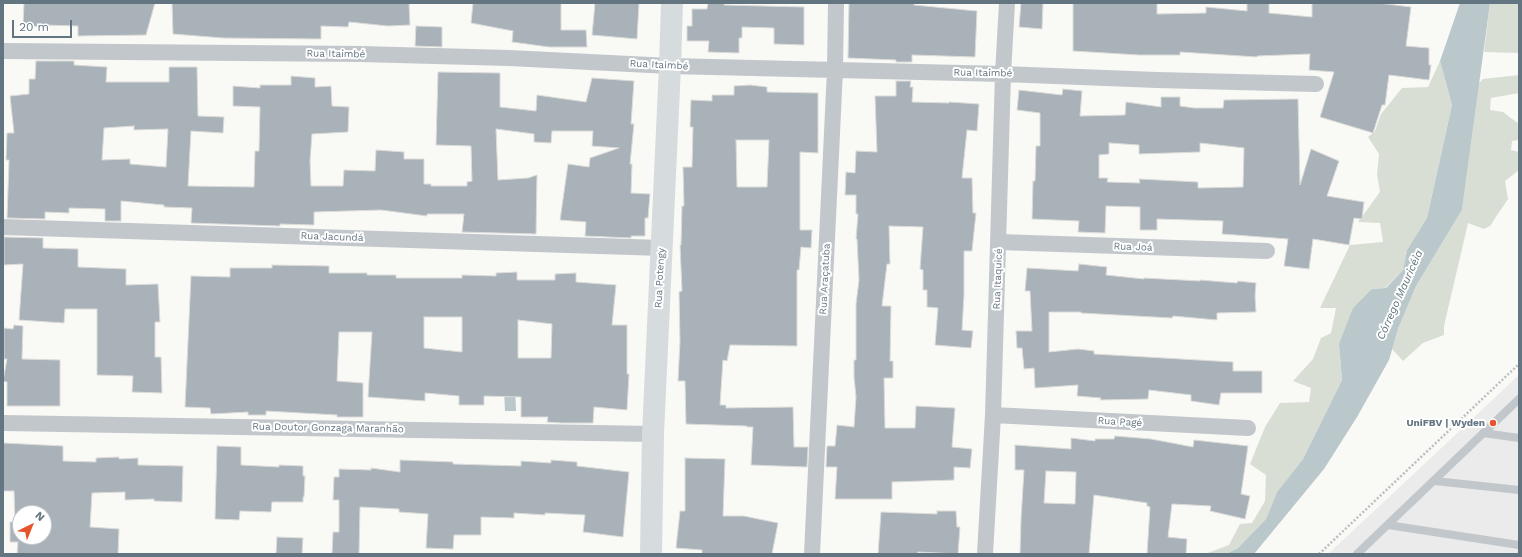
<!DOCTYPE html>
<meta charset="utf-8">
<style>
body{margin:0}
#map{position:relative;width:1522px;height:557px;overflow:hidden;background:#f9f9f6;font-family:"Work Sans",sans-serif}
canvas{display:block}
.frame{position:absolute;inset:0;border:4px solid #647582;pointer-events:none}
.north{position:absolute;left:12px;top:505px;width:40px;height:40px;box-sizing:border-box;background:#fff;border:1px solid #c1c8cd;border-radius:50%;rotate:43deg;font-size:11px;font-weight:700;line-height:16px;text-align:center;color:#647582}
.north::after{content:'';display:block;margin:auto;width:14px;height:18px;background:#e5542a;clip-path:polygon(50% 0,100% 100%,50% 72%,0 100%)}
.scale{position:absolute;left:12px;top:20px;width:60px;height:18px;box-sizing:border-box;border:2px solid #647582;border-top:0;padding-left:5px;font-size:12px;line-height:14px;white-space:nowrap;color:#647582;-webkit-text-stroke:3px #fff;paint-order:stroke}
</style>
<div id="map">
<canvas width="1522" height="557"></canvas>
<div class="frame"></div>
<div class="north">N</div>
<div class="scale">20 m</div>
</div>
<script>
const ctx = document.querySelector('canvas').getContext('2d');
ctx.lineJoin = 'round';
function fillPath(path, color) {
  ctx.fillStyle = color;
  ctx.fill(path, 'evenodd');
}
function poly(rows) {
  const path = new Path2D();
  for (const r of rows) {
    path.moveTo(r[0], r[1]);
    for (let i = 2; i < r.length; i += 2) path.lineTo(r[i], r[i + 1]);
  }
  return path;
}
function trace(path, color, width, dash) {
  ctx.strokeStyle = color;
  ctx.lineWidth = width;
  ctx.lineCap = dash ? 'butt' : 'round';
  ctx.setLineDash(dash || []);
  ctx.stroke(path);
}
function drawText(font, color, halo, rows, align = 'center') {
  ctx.font = font + ' "Work Sans",sans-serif';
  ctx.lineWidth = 4;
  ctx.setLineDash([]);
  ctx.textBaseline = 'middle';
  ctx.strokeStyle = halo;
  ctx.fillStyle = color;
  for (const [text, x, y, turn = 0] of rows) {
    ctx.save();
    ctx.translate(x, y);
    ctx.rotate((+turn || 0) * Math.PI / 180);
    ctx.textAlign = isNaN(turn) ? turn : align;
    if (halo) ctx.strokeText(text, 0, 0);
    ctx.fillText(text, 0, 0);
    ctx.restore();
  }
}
fillPath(poly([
 [1519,375,1519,554,1328,554,1417,471]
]), '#eaebea');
fillPath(poly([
 [1490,3,1519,3,1519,53,1484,52],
 [1440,61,1452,105,1427,218,1407,250,1403,270,1385,288,1372,289,1339,344,1342,380,1303,459,1277,492,1266,519,1238,548,1226,554,1205,554,1229,545,1240,524,1252,523,1265,501,1266,475,1250,464,1265,427,1280,403,1309,402,1311,388,1293,381,1313,359,1321,338,1331,333,1336,308,1320,308,1350,245,1383,242,1380,223,1358,222,1380,192,1377,174,1379,154,1368,137,1375,131,1381,114,1402,88,1428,87],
 [1519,75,1519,93,1491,98,1490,110,1503,112,1519,124,1519,140,1512,141,1511,150,1519,152,1519,170,1505,181,1508,199,1490,226,1484,229,1468,223,1444,326,1444,335,1423,343,1403,361,1392,349,1398,329,1416,286,1462,210,1479,83,1483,79]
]), '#d9ded5');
fillPath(poly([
 [1460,3,1490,3,1462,210,1416,286,1398,329,1389,360,1357,417,1324,469,1254,554,1226,554,1238,548,1266,519,1277,492,1303,459,1342,380,1339,344,1353,308,1372,289,1386,288,1403,270,1407,250,1427,218,1452,105,1440,61],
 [515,387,516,411,505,411,504,388]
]), '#bac7cb');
const building = poly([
 [24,3,155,3,146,35,78,36,78,26,44,25,44,27,23,25,24,3],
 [172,3,409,3,410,25,388,26,349,22,348,27,321,26,321,39,223,38,173,34,172,3],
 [473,3,561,3,561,30,586,30,587,47,549,47,512,42,513,31,471,23,473,3],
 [595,3,639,3,637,39,592,35,595,3],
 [708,3,724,3,724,5,804,7,804,45,774,44,774,28,742,27,742,38,739,38,739,53,708,52,709,41,687,41,687,26,692,26,692,9,707,9,708,3],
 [849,3,914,3,914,5,977,11,975,57,912,55,912,62,896,62,896,60,848,58,849,3],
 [1021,3,1043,3,1042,29,1019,27,1021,3],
 [1073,3,1157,3,1157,14,1206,13,1206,7,1247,11,1247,3,1269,3,1269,13,1312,17,1312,3,1378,3,1411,7,1406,46,1429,48,1429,65,1431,65,1429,80,1389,75,1385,105,1382,105,1373,133,1320,117,1334,72,1309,70,1310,54,1257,56,1257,57,1180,52,1180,55,1139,55,1073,51,1073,3],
 [416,26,442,27,442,47,415,46,416,26],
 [36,61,74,61,74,65,107,67,106,82,169,82,169,67,197,67,198,116,224,117,223,133,191,131,188,186,254,187,255,151,259,151,260,107,233,106,233,86,260,88,260,85,291,85,291,76,315,78,315,87,331,86,332,106,349,107,348,132,312,134,310,161,311,186,343,186,344,170,375,171,376,150,404,152,404,159,424,159,424,184,431,184,431,186,467,186,467,182,472,181,471,146,436,145,438,72,500,73,500,107,536,111,537,95,586,102,592,78,634,81,631,124,634,124,630,164,632,164,631,193,650,194,648,218,645,218,645,236,631,236,631,238,585,236,586,222,560,220,568,164,589,167,590,158,619,148,592,146,593,131,552,131,551,143,534,142,534,134,496,129,498,180,528,178,537,175,536,234,462,232,464,214,427,214,427,216,381,210,314,212,314,225,280,224,280,226,191,223,192,208,164,207,164,205,121,201,121,221,105,221,105,209,69,208,69,213,45,212,45,219,7,218,9,160,6,160,7,133,14,133,10,96,29,94,29,79,35,79,36,61],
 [134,126,134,130,168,129,166,167,130,164,130,159,102,160,104,128,134,126],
 [896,81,911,81,910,87,913,87,912,102,949,103,949,102,979,104,977,131,967,130,962,178,972,178,973,213,976,213,972,251,964,251,964,295,962,330,973,331,971,348,935,345,938,308,927,307,927,290,923,290,923,270,920,269,923,227,889,226,890,264,887,264,882,306,891,306,890,361,893,361,893,378,884,378,885,428,915,428,916,406,955,408,952,447,972,449,970,468,954,467,954,480,892,482,892,499,835,499,837,467,826,467,827,446,835,446,837,425,854,427,856,397,854,377,854,360,856,360,856,304,859,280,857,239,856,239,858,214,856,214,856,195,845,195,846,172,855,173,856,151,877,152,875,96,896,96,896,81],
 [750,85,767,87,767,92,818,93,818,153,800,152,800,230,812,230,811,248,801,247,799,270,797,270,797,346,730,345,727,361,723,360,720,405,726,405,726,408,793,407,794,447,808,447,807,467,751,465,753,427,747,427,747,426,686,424,685,381,678,381,680,341,679,292,682,291,680,245,681,245,682,206,684,206,683,167,692,167,693,127,690,127,691,100,712,101,712,95,734,95,734,86,750,85],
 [736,140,769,140,767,187,737,187,736,140],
 [1063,89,1082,91,1080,116,1125,115,1126,102,1161,107,1161,97,1180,97,1180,106,1194,108,1223,108,1224,100,1298,99,1300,185,1311,149,1339,161,1327,196,1364,202,1362,219,1354,218,1349,245,1313,239,1309,269,1284,266,1288,239,1222,234,1223,221,1157,219,1157,230,1140,230,1140,207,1106,206,1105,233,1078,232,1079,221,1032,219,1033,181,1035,181,1036,146,1040,146,1040,113,1017,110,1019,90,1062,95,1063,89],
 [1109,143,1139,145,1139,154,1200,152,1200,143,1244,148,1243,187,1198,188,1198,182,1139,179,1140,183,1107,182,1108,178,1099,178,1099,155,1109,154,1109,143],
 [4,237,43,238,43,248,78,249,78,267,126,269,126,285,158,284,160,322,155,322,155,357,161,357,162,393,132,392,133,376,97,375,97,309,65,309,64,323,19,320,23,264,4,265,4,237],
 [1079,264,1107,267,1106,275,1144,279,1144,278,1200,281,1200,280,1237,283,1238,281,1256,283,1255,296,1256,312,1217,313,1217,320,1173,316,1172,318,1081,313,1081,312,1049,312,1049,352,1078,349,1094,351,1094,354,1233,362,1233,371,1262,371,1262,393,1221,393,1219,405,1191,401,1191,395,1149,390,1148,399,1100,400,1101,398,1077,396,1078,385,1035,388,1034,368,1024,369,1022,348,1017,348,1016,331,1032,331,1030,291,1025,291,1027,268,1078,271,1079,264],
 [272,265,329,266,329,273,367,273,367,275,396,275,396,278,462,278,462,275,496,276,496,273,517,272,517,280,555,280,555,274,576,273,576,282,616,285,612,325,627,325,627,374,629,374,627,410,594,407,593,423,562,423,547,422,548,417,521,417,521,397,484,396,484,405,459,405,459,396,425,393,425,401,368,397,372,332,339,332,337,381,363,383,363,417,337,417,337,415,266,411,266,415,248,415,248,412,211,414,210,408,185,407,191,276,230,277,230,268,272,268,272,265],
 [424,317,462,317,462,352,424,348,424,317],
 [518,320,552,324,551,358,518,358,518,320],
 [14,325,23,326,22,359,60,360,60,406,7,406,7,382,3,381,7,359,4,359,4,328,13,329,14,325],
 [1115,436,1151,439,1193,447,1194,440,1248,446,1241,494,1250,496,1245,519,1210,511,1211,506,1172,504,1168,537,1187,539,1186,554,1147,554,1150,507,1147,506,1147,503,1094,495,1089,554,1020,554,1021,519,1024,470,1015,470,1015,445,1071,449,1071,438,1095,441,1095,439,1114,439,1115,436],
 [1046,471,1076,472,1075,504,1044,503,1046,471],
 [3,443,63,446,63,461,96,462,96,458,119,457,119,459,138,458,138,465,183,466,182,502,154,501,154,499,125,500,125,492,92,493,90,527,119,529,118,554,17,554,18,542,10,542,10,522,15,522,14,491,3,491,3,443],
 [20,513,44,513,44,537,20,537,20,513],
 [217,446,241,447,241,465,279,467,279,465,303,466,303,476,305,476,304,497,303,497,303,502,272,502,271,512,240,511,239,520,215,519,217,446],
 [685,458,725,459,723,516,744,516,778,523,772,554,702,554,702,550,676,548,680,511,685,511,685,458],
 [400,460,453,462,453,464,521,466,521,461,551,463,551,460,577,462,577,466,629,472,623,537,583,532,585,515,545,513,545,515,514,513,514,518,481,517,481,535,454,535,453,549,426,548,428,514,399,512,399,509,360,507,359,554,332,554,333,532,339,532,339,500,333,500,334,477,339,477,339,469,371,470,371,468,400,472,400,460],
 [937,511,956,511,957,527,960,527,958,554,918,552,917,554,878,554,881,512,937,514,937,511],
 [277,537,303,538,302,554,276,554,277,537]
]);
fillPath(building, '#a9b2b8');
trace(building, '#dbdbd9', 1);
trace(poly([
 [1319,554,1519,364]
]), '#babec1', 2.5, [2, 2]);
trace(poly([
 [1483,433,1519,438],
 [1435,481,1519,490],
 [1388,525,1519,545],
 [1357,554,1519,399]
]), '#c2c7cb', 8);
trace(poly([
 [3,51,360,54,509,58,670,66,1003,74,1157,80,1316,84],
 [3,227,662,248],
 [999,242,1267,251],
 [993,415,1248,428],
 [3,423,653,434],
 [812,554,835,70,836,3],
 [985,554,993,415,1003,74,1007,3]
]), '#c2c7cb', 16);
trace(poly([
 [651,554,653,434,670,66,672,3]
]), '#d6dbde', 22);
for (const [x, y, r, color] of [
 [1493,423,4,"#e5542a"]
]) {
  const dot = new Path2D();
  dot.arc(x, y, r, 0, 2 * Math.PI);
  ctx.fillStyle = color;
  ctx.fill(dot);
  trace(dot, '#fff', 1.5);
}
drawText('10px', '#647582', '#fff', [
 ["Rua Itaimbé",336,54,1],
 ["Rua Itaimbé",659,65,3],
 ["Rua Itaimbé",983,73,1],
 ["Rua Jacundá",332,237,2],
 ["Rua Joá",1133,247,2],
 ["Rua Potengy",660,278,-87],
 ["Rua Araçatuba",825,279,-87],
 ["Rua Itaquicé",998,279,-88],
 ["Rua Pagé",1120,422,3],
 ["Rua Doutor Gonzaga Maranhão",328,428,1]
]);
drawText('bold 10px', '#647582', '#fff', [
 ["UniFBV | Wyden",1485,423]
], 'right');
drawText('italic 11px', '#5e747c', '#fff', [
 ["Córrego Mauricéia",1400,295,-66]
]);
</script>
